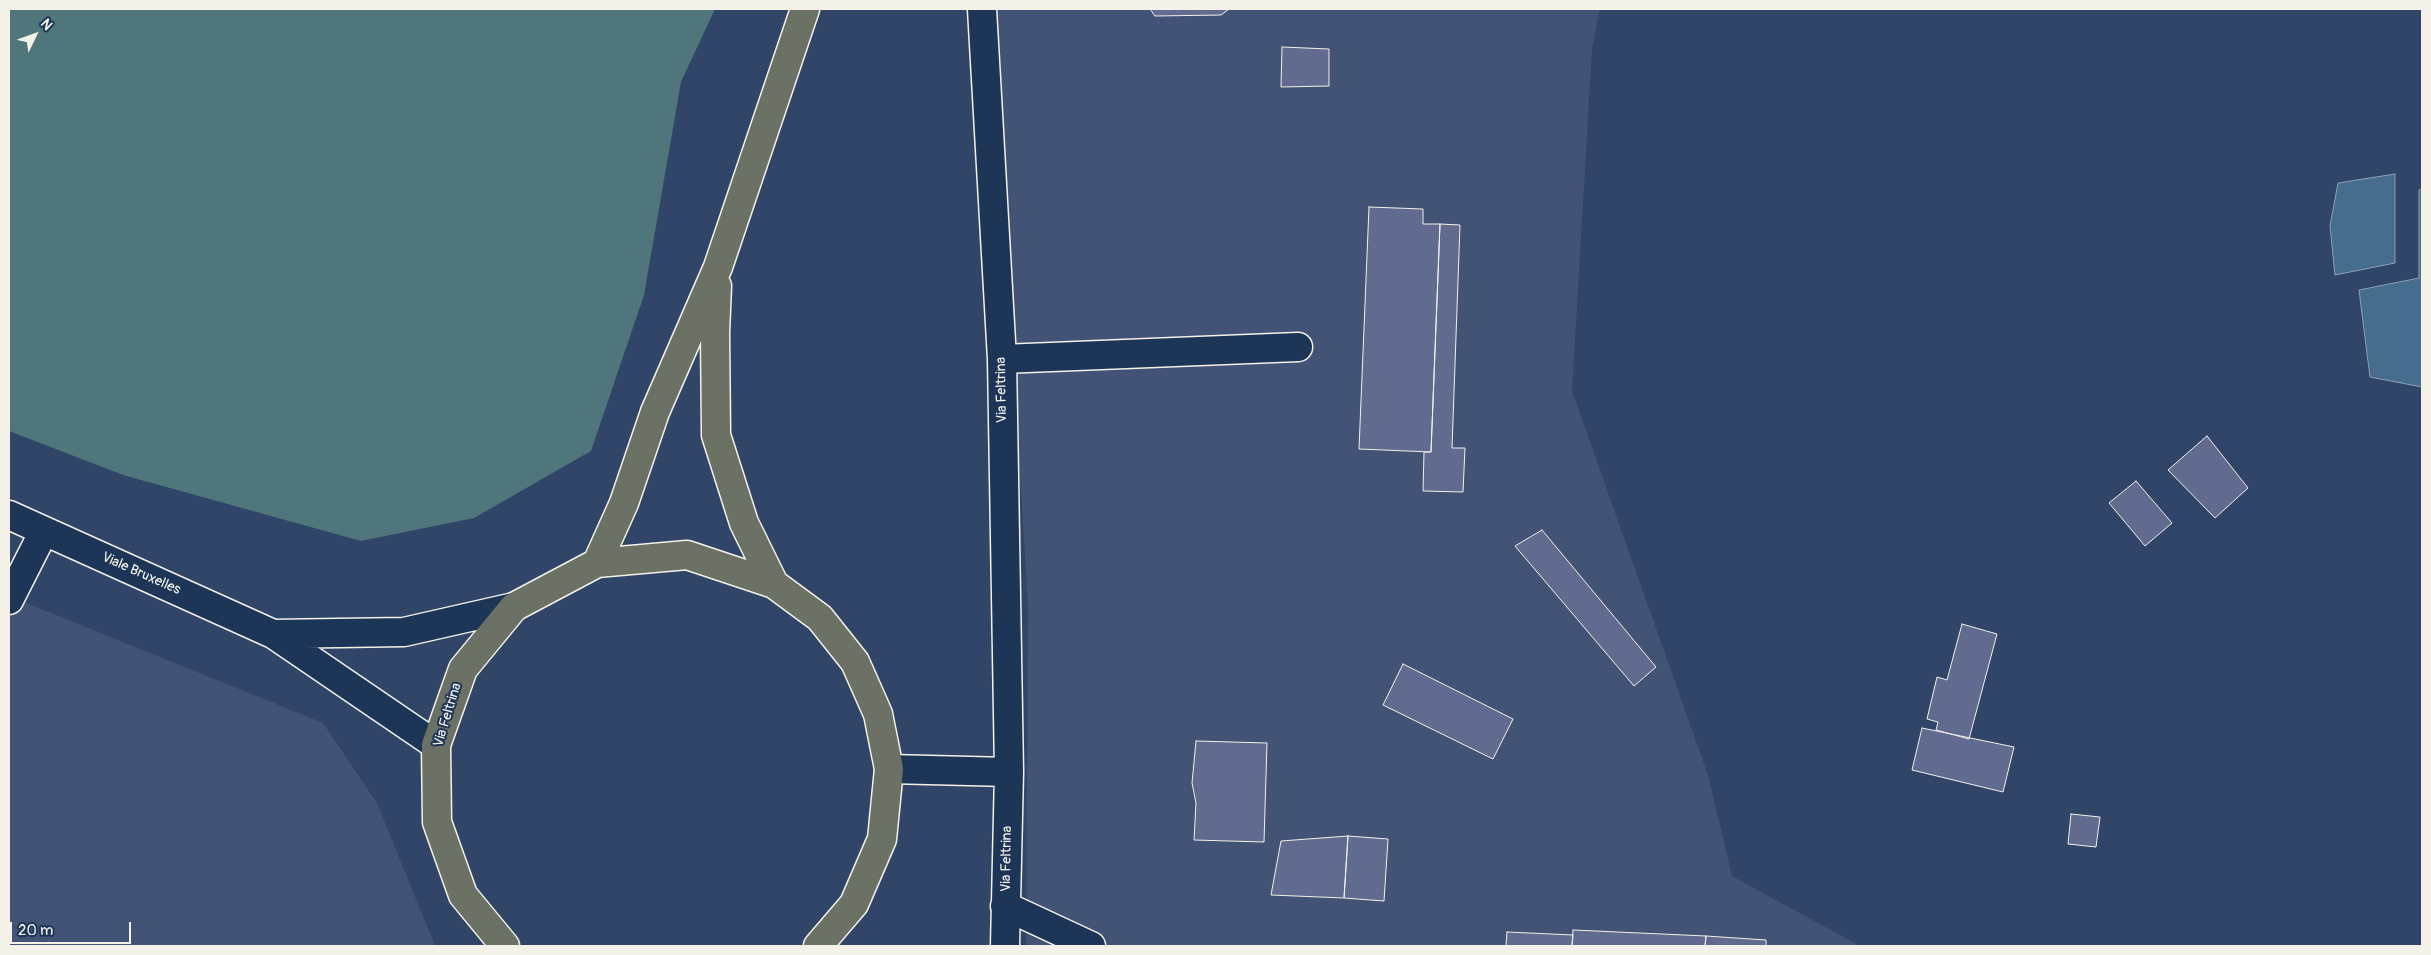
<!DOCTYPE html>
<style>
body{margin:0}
#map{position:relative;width:2431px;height:955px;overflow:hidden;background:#314568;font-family:Pangolin,sans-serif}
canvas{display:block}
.frame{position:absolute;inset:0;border:10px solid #f4f1e8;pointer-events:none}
.north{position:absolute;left:10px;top:10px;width:50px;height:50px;-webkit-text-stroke:4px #1d3557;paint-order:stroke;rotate:48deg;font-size:14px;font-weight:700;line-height:20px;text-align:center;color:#f4f1e8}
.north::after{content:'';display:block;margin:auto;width:18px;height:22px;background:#f4f1e8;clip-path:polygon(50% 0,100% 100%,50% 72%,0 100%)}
.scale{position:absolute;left:10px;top:922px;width:121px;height:22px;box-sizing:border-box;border:2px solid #f4f1e8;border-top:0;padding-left:6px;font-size:15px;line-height:18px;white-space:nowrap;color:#f4f1e8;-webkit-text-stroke:4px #1d3557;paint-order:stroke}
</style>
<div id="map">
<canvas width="2431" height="955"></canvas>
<div class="frame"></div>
<div class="north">N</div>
<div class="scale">20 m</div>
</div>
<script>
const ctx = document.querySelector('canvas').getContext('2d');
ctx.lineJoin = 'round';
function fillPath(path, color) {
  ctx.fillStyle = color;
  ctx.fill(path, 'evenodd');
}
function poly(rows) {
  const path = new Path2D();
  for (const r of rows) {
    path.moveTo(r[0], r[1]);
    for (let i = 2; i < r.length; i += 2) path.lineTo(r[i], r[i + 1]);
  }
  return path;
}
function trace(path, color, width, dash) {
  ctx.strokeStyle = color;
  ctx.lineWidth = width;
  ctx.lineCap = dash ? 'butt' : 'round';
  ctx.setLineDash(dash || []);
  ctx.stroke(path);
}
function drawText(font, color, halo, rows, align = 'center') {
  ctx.font = font + ' Pangolin,sans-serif';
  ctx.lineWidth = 4;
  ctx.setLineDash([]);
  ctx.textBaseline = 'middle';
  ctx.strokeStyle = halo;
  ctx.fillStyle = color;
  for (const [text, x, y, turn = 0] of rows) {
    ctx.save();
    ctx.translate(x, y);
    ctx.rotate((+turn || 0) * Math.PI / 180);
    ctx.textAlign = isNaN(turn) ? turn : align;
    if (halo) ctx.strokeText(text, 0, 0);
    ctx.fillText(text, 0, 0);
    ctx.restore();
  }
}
fillPath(poly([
 [992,9,1600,9,1592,49,1572,391,1708,775,1732,876,1860,946,1026,946,1028,606],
 [9,596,323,723,377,803,435,946,9,946]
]), '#435376');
fillPath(poly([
 [9,9,715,9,681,82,644,295,591,451,474,518,361,541,123,475,9,431]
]), '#4e767b');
const water = poly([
 [2395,174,2395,263,2335,275,2330,226,2338,183,2395,174],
 [2422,189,2422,387,2370,377,2359,290,2419,278,2419,190,2422,189]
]);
fillPath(water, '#466d8e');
trace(water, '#8ca2b2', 1);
const building = poly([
 [1150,9,1229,9,1221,15,1155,16,1150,9],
 [1282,47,1329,49,1329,86,1281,87,1282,47],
 [1369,207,1423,209,1423,224,1440,224,1431,452,1359,449,1369,207],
 [1440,224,1460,225,1452,448,1465,448,1463,492,1423,491,1424,452,1431,452,1440,224],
 [2207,436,2248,488,2215,518,2168,470,2207,436],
 [2136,481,2172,523,2145,546,2109,503,2136,481],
 [1542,530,1656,667,1634,686,1515,546,1542,530],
 [1962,624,1997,634,1969,739,1936,730,1938,722,1927,719,1937,677,1947,680,1962,624],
 [1403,664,1513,719,1493,759,1383,705,1403,664],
 [1922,728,2014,747,2003,792,1912,770,1922,728],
 [1196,741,1267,743,1264,842,1194,840,1196,803,1192,783,1196,741],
 [2071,814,2100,817,2096,847,2068,844,2071,814],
 [1348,836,1344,898,1271,895,1281,841,1348,836],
 [1348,836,1388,839,1384,901,1344,898,1348,836],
 [1573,930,1706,936,1705,946,1572,946,1573,930],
 [1507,932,1573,935,1572,946,1506,946,1507,932],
 [1706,936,1766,940,1766,946,1705,946,1706,936]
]);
fillPath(building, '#606b8f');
trace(building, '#f4f1e8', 1);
const minor = poly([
 [982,9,1002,359,1009,772,1005,946],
 [1002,359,1298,347],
 [9,515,273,634,436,745],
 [9,600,44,531],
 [273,634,404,632,514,607],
 [889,769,1009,772],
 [1005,906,1091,946]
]);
const major = poly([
 [717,286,715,333,716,435,744,523,774,584],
 [597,563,624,503,655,412,718,267,805,9],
 [505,946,463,895,437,822,436,745,463,669,514,607,597,563,687,555,774,584,820,618,855,662,878,714,889,769,882,839,854,904,818,946]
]);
trace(minor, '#f4f1e8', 31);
trace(major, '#f4f1e8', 31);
trace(minor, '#1d3557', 28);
trace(major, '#6b7165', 28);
drawText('14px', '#f4f1e8', '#1d3557', [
 ["Via Feltrina",1002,390,-91],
 ["Viale Bruxelles",141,574,24],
 ["Via Feltrina",448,715,-73],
 ["Via Feltrina",1007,859,-89]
]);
</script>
